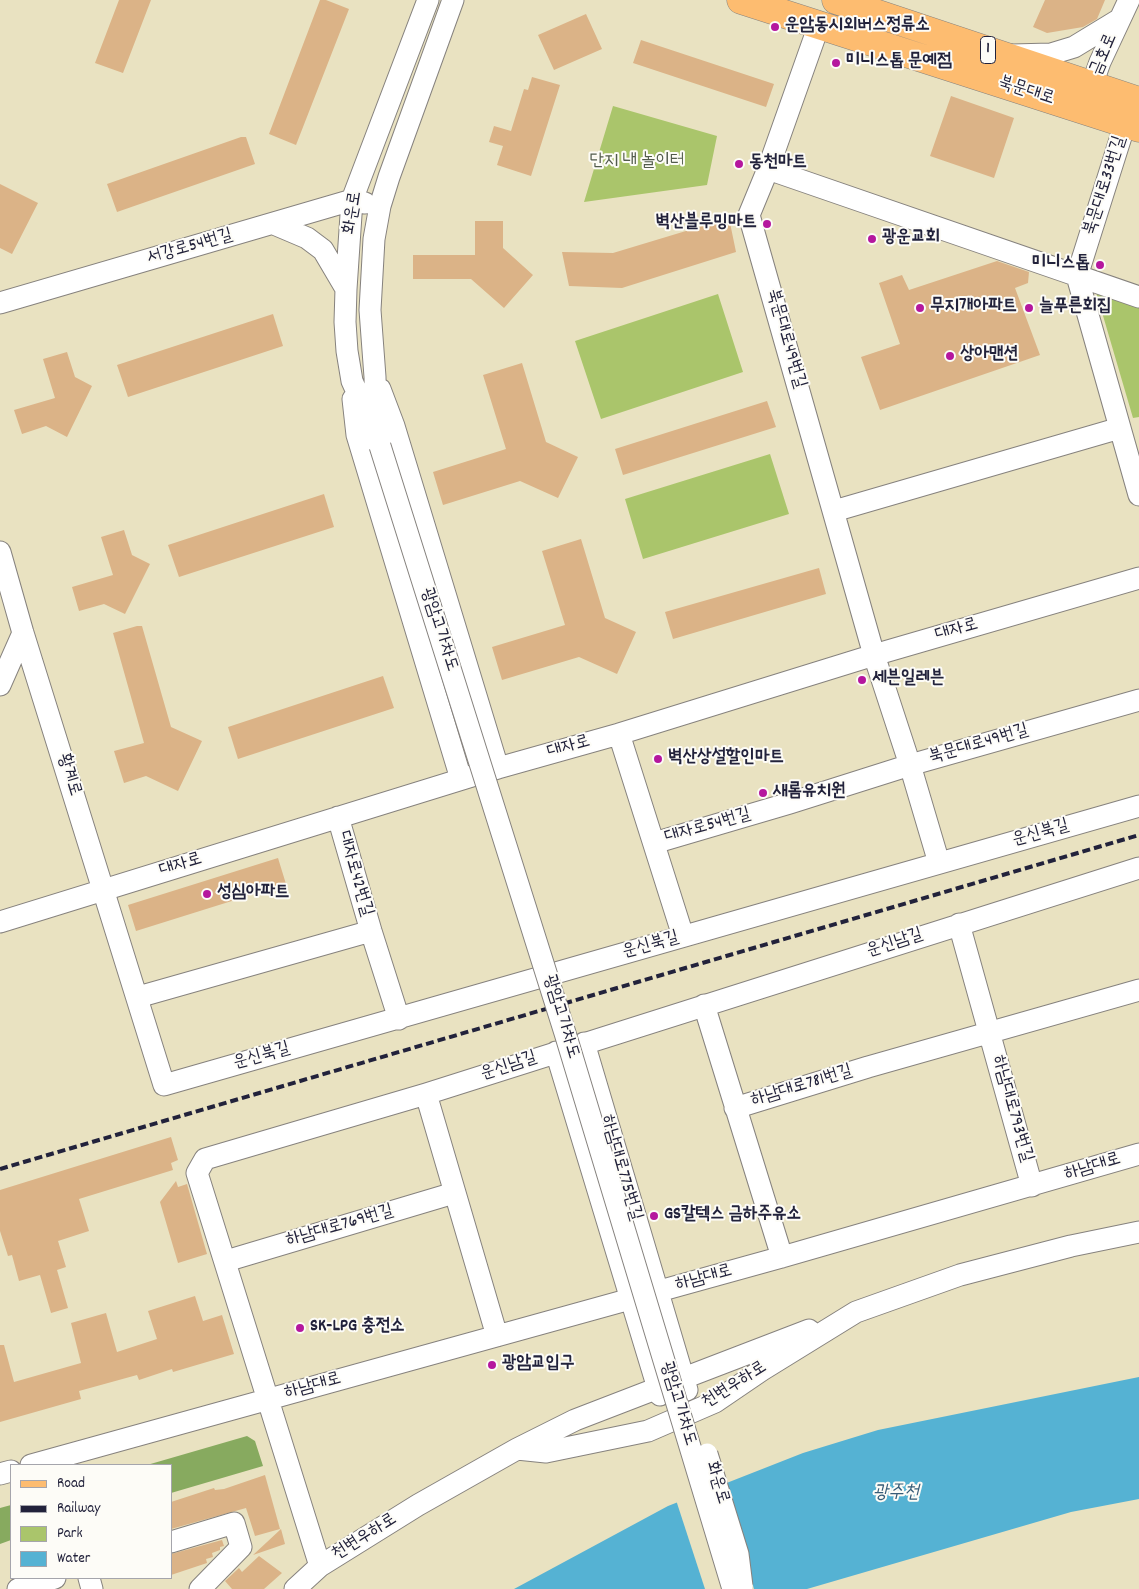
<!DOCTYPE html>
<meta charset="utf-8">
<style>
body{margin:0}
#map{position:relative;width:1139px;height:1589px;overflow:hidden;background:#e9e2c1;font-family:Dekko,sans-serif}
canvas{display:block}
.legend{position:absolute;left:10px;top:1464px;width:162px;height:115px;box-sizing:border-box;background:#fdfcf7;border:1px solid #a5a5ac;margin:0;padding:6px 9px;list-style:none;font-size:15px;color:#22223b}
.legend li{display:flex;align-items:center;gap:10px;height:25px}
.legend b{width:25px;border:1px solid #a5a5ac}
</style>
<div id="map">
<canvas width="1139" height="1589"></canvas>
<ul class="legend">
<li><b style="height:6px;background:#fdbc70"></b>Road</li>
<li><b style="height:6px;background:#22223b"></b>Railway</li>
<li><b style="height:14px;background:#aac56b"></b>Park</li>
<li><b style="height:14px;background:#55b2d3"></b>Water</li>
</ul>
</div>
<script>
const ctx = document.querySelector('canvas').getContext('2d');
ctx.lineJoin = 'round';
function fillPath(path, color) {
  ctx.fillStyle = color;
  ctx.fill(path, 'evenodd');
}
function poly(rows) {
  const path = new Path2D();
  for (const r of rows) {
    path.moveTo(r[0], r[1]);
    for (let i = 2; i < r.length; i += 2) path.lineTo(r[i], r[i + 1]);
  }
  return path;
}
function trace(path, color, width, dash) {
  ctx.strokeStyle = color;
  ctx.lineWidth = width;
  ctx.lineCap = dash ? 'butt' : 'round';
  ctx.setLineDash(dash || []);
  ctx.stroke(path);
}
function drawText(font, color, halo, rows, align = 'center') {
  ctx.font = font + ' Dekko,"Poor Story",sans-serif';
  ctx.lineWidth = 4;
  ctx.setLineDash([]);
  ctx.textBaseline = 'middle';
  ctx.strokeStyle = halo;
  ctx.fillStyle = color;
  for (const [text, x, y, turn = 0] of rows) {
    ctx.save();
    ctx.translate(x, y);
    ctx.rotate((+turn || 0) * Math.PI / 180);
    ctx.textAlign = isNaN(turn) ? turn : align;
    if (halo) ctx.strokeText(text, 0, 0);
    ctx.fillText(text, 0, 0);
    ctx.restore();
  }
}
fillPath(poly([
 [613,106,717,136,707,185,584,202],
 [1094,285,1139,301,1139,417,1133,418],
 [718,294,743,372,601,419,575,341],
 [770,454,789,514,643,559,625,499]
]), '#aac56b');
fillPath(poly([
 [247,1436,255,1441,263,1466,171,1493,171,1465,147,1465],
 [11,1505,11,1540,0,1544,0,1508]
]), '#87aa5f');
fillPath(poly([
 [1139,1377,1139,1499,1071,1512,807,1589,514,1589,668,1506,803,1453,878,1430]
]), '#55b2d3');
fillPath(poly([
 [722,1482,754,1589,705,1589,676,1500]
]), '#e9e2c1');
fillPath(poly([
 [119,0,151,0,123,73,95,63],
 [320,0,326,0,349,9,296,145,269,134],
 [1045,0,1105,0,1097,19,1083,27,1047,33,1033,27],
 [586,14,602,49,554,70,538,35],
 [641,40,774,84,766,107,633,63],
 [532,77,560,85,531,176,497,165,503,146,489,142,494,126,511,131,524,89,528,90],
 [951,96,1014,118,994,178,930,156],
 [241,137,246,137,255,164,117,212,107,184],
 [0,184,38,203,12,254,0,248],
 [729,218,736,252,622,288,569,286,562,252,613,253],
 [475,221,503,221,503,248,533,275,504,308,471,279,413,279,413,255,475,255],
 [997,261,1029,272,1028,283,1015,288,1040,355,880,410,861,357,900,344,879,283,902,275,909,290],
 [273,314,283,346,128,397,117,365],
 [67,352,75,377,92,386,67,437,46,426,22,434,14,410,55,398,43,359],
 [522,363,546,442,578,457,558,498,520,481,443,505,433,472,506,449,483,375],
 [767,401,776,427,623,475,615,449],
 [324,494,334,527,179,577,168,545],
 [124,530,132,555,150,564,125,614,104,604,79,611,72,587,113,575,101,537],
 [581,539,605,618,636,632,617,674,579,657,502,680,492,647,565,625,542,551],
 [819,568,826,594,673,639,665,612],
 [137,626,142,626,171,727,202,741,178,791,146,776,124,783,114,751,144,743,113,633],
 [383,676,394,708,238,759,228,727],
 [278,858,286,884,136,931,128,905],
 [171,1137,178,1160,171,1163,173,1170,79,1199,89,1231,58,1241,66,1267,57,1270,68,1308,51,1313,40,1275,19,1281,12,1255,8,1256,0,1231,0,1190],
 [176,1181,178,1187,187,1184,207,1254,178,1263,160,1202],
 [195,1296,203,1321,222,1315,234,1354,173,1372,172,1369,139,1380,137,1375,79,1391,81,1399,0,1422,0,1345,4,1345,14,1382,81,1363,71,1323,106,1313,117,1352,157,1339,148,1311],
 [265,1475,280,1529,255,1536,246,1508,171,1529,171,1502,214,1488,215,1490,224,1489],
 [281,1529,285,1544,253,1555],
 [222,1540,224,1546,220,1547,220,1550,212,1553,213,1557,206,1559,207,1563,171,1575,171,1554],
 [259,1556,282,1573,264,1589,232,1589,225,1581,239,1568,242,1572]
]), '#dbb387');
const minor = poly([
 [819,25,768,169,749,215,874,655,910,765,939,863],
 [1012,55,1051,54,1074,47,1120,19],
 [1087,99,1100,62,1129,0],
 [1125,124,1077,276,1139,495],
 [768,169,1139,297],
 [274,224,307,238,323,250,346,289],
 [0,303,352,200,365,203],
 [380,389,394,426,498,768],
 [353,399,357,435,461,779],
 [376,426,375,377,370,310,374,239,380,206,389,177,453,0],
 [380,446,376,434,352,381,347,351,345,322,346,289,352,200,428,0],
 [834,511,1120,428],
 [0,552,23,633,164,1085,1139,806],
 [0,685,23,633],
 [619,734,683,936],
 [338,817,371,931,399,1019],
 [654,843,790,803,910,765,1139,700],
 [0,922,498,768,619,734,874,655,1139,578],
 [959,924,1032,1186],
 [138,997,371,931],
 [704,1005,782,1257],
 [584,1043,687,1390],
 [556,1052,660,1395],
 [426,1094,497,1336],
 [735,1108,868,1067,1139,990],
 [226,1261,454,1193],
 [684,1378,809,1330],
 [517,1449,575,1420,658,1388],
 [31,1465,782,1257,1139,1154],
 [0,1474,11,1471],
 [171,1542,234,1523,241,1547,200,1589],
 [320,1566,197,1173,205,1159,426,1094,1139,868],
 [89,1578,92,1589],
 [18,1589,55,1578],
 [295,1589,320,1566,418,1505,517,1449,546,1452,648,1431,715,1402,762,1370,856,1312,960,1275,1071,1246,1139,1232]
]);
const major = poly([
 [741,0,1139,128],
 [836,0,1139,101]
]);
trace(minor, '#86827e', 23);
trace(major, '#86827e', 29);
trace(minor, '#fff', 21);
trace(major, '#fdbc70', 28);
trace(poly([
 [0,1169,1139,835]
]), '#22223b', 4, [8, 4]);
const minorBridge = poly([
 [380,446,565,1033,733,1589],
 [707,1454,738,1554,742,1586]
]);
trace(minorBridge, '#86827e', 23, []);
trace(minorBridge, '#fff', 21);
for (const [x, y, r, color] of [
 [775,27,5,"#b5179e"],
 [836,63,5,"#b5179e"],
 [739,164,5,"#b5179e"],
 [767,224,5,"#b5179e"],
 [872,239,5,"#b5179e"],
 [1100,265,5,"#b5179e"],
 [920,308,5,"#b5179e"],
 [1029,308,5,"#b5179e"],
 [950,356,5,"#b5179e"],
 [862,680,5,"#b5179e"],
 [658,759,5,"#b5179e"],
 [763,793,5,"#b5179e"],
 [207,894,5,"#b5179e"],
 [654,1216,5,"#b5179e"],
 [300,1328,5,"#b5179e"],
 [492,1365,5,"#b5179e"]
]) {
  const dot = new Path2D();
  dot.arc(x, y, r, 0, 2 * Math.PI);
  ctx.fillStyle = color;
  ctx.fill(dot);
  trace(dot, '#fdfcf7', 2);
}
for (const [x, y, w] of [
 [988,50,15]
]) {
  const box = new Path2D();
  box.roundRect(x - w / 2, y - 13.5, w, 27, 4);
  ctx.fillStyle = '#fdfcf7';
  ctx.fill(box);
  trace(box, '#22223b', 1);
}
drawText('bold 16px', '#22223b', null, [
 ["1",988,50]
]);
drawText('bold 18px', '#22223b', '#fdfcf7', [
 ["운암동시외버스정류소",785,27],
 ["미니스톱 문예점",846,63],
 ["동천마트",749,164],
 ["벽산블루밍마트",757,224,"right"],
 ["광운교회",882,239],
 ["미니스톱",1090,265,"right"],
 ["무지개아파트",930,308],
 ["늘푸른회집",1039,308],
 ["상아맨션",960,356],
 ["세븐일레븐",872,680],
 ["벽산상설할인마트",668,759],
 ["새롬유치원",773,793],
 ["성심아파트",217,894],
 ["GS칼텍스 금하주유소",664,1216],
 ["SK-LPG 충전소",310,1328],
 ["광암교입구",502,1365]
], 'left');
drawText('18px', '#22223b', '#fdfcf7', [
 ["금호로",1105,55,-67],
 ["북문대로",1026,92,18],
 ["북문대로33번길",1106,186,-72],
 ["화운로",354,213,-81],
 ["서강로54번길",190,248,-16],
 ["북문대로49번길",785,339,74],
 ["광암고가차도",438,630,72],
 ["대자로",957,631,-16],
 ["북문대로49번길",979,745,-16],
 ["대자로",569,748,-16],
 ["황계로",68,775,73],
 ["대자로54번길",708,827,-16],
 ["운신북길",1041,834,-16],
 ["대자로",181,866,-17],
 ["대자로42번길",354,874,74],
 ["운신남길",895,944,-18],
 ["운신북길",651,946,-16],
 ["광암고가차도",560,1017,73],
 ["운신북길",262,1057,-16],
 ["운신남길",509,1067,-18],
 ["하남대로781번길",802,1087,-17],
 ["하남대로793번길",1011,1109,74],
 ["하남대로775번길",620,1168,74],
 ["하남대로",1093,1168,-17],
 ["하남대로769번길",340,1227,-16],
 ["하남대로",704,1279,-15],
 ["천변우하로",735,1386,-32],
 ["하남대로",313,1387,-15],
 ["광암고가차도",677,1404,73],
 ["화운로",716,1483,73],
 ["천변우하로",365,1538,-32]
]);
drawText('18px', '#525b4c', '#fdfcf7', [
 ["단지 내 놀이터",637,163]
]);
drawText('italic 19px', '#365c78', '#fdfcf7', [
 ["광주천",896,1494]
]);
</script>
